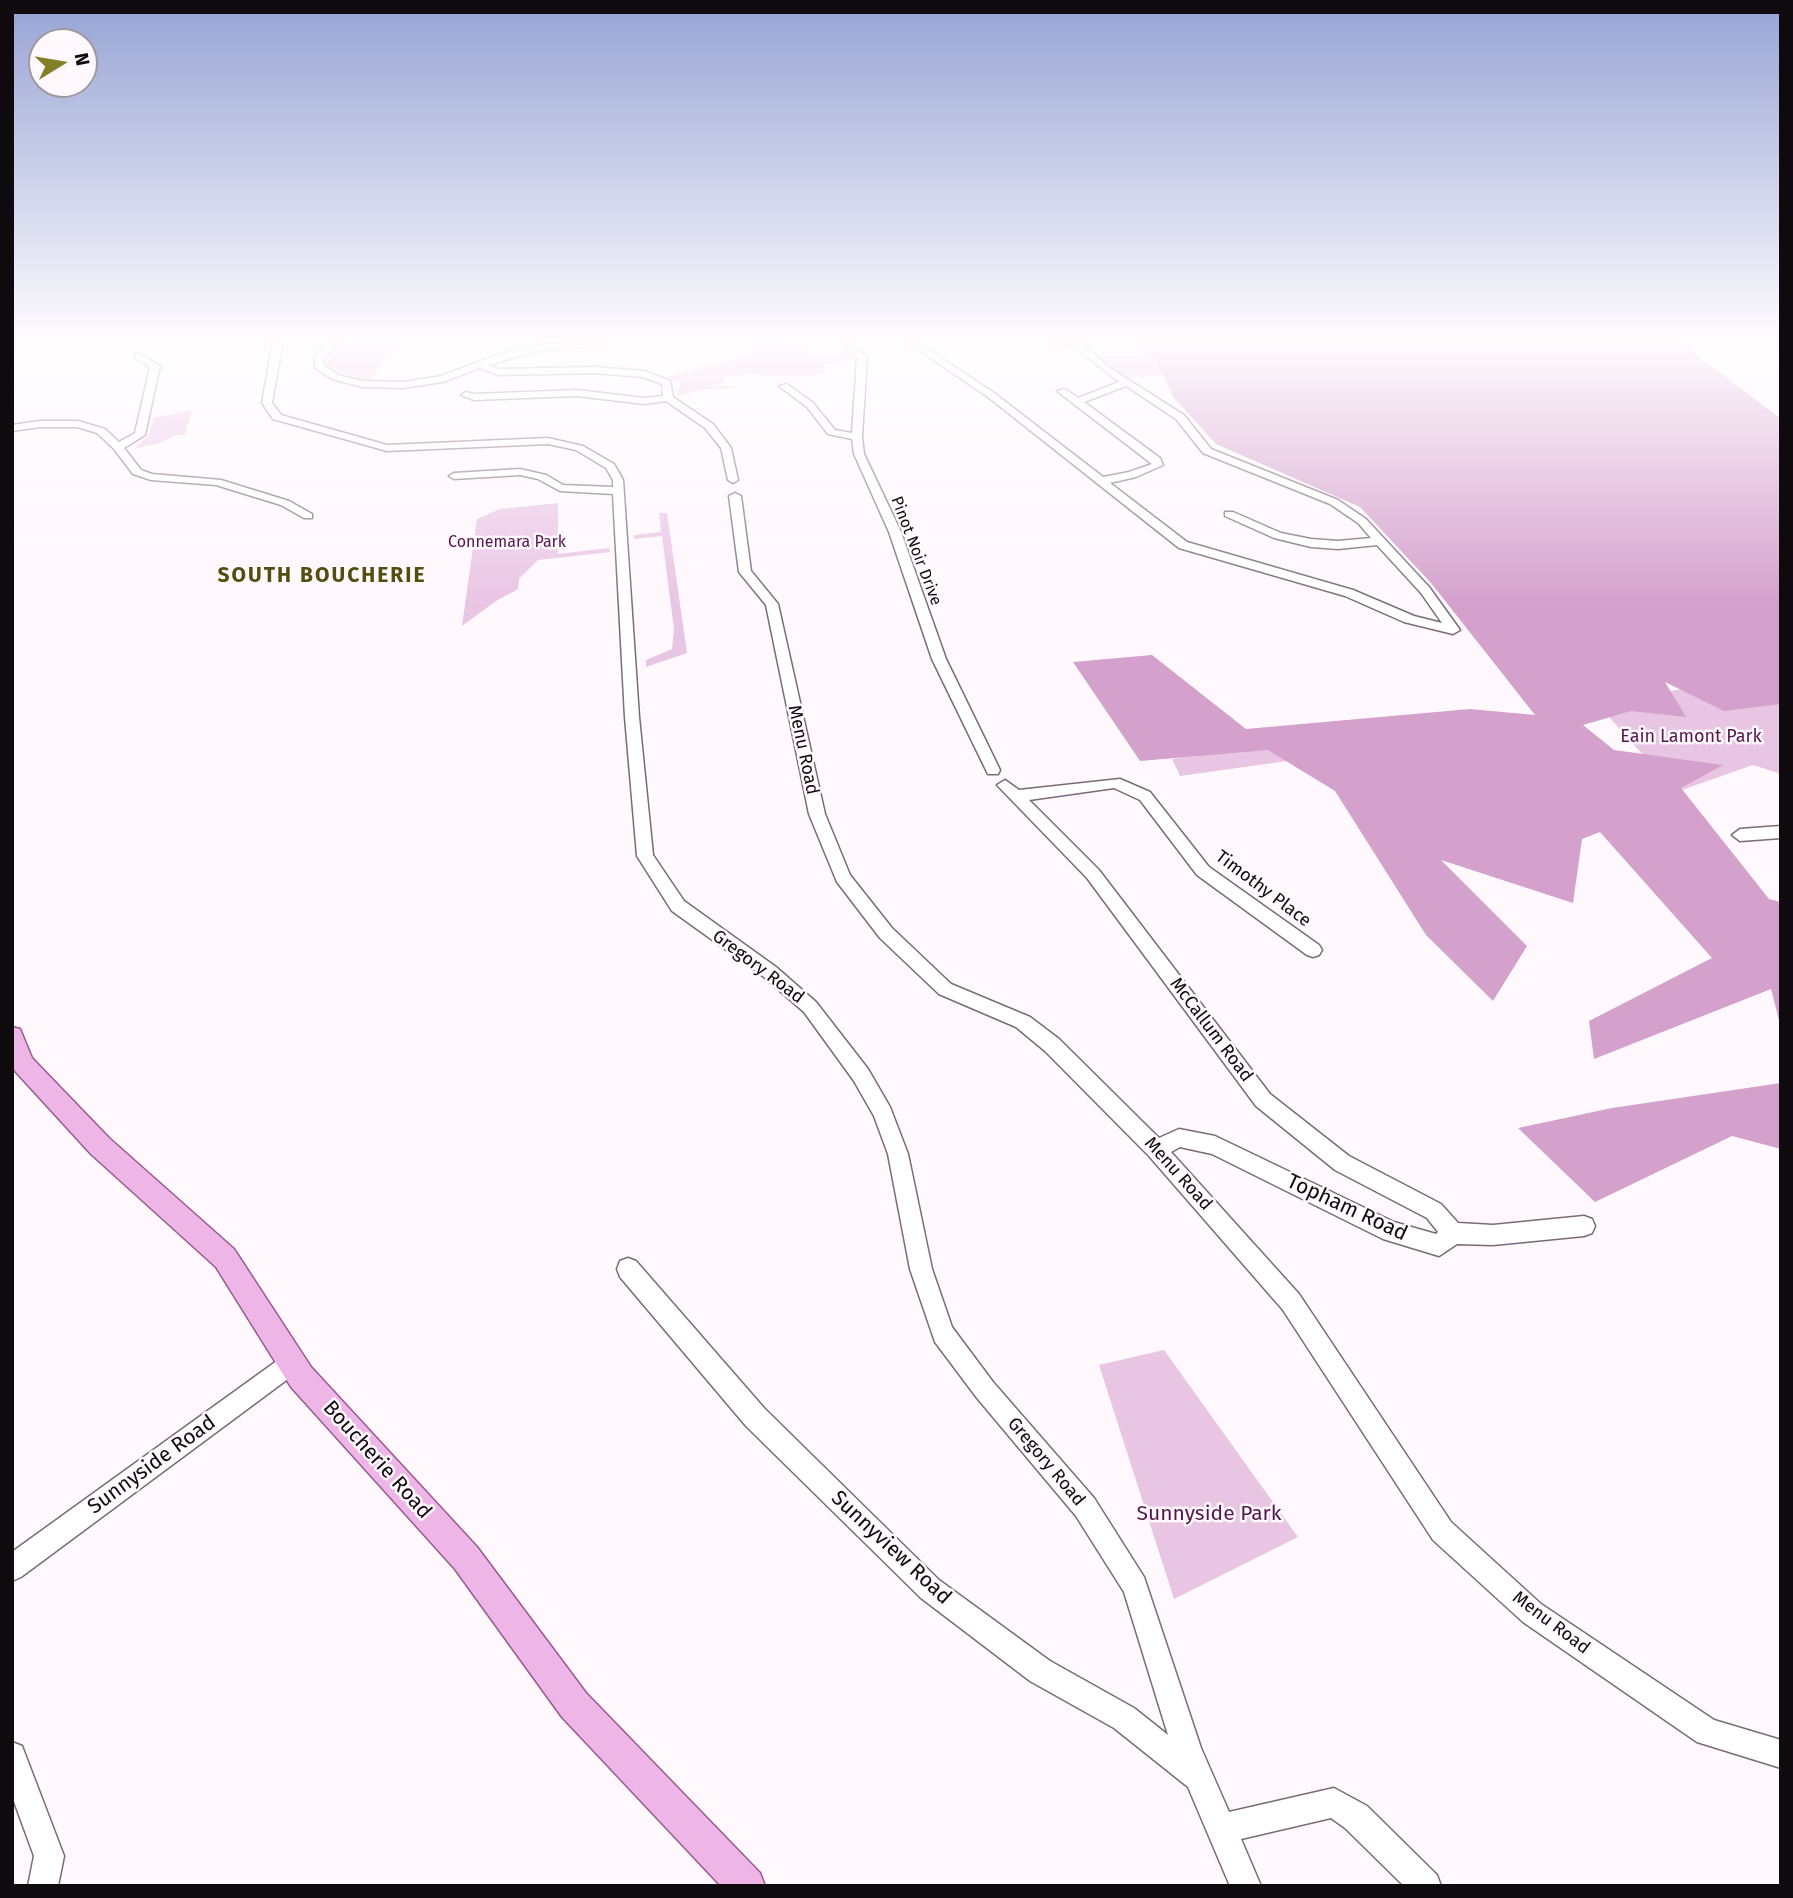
<!DOCTYPE html>
<style>
body{margin:0}
#map{position:relative;width:1793px;height:1898px;overflow:hidden;background:#fff8fd;font-family:"Fira Sans",sans-serif}
canvas{display:block}
.frame{position:absolute;inset:0;border:14px solid #0f0a0e;pointer-events:none}
.north{position:absolute;left:28px;top:28px;width:70px;height:70px;box-sizing:border-box;background:#fff8fd;border:2px solid #9f999d;border-radius:50%;rotate:79deg;font-size:19px;font-weight:700;line-height:28px;text-align:center;color:#0f0a0e}
.north::after{content:'';display:block;margin:auto;width:24px;height:32px;background:#837f26;clip-path:polygon(50% 0,100% 100%,50% 72%,0 100%)}
</style>
<div id="map">
<canvas width="1793" height="1898"></canvas>
<div class="frame"></div>
<div class="north">N</div>
</div>
<script>
const ctx = document.querySelector('canvas').getContext('2d');
ctx.lineJoin = 'round';
function fillPath(path, color) {
  ctx.fillStyle = color;
  ctx.fill(path, 'evenodd');
}
function poly(rows) {
  const path = new Path2D();
  for (const r of rows) {
    path.moveTo(r[0], r[1]);
    for (let i = 2; i < r.length; i += 2) path.lineTo(r[i], r[i + 1]);
  }
  return path;
}
function trace(path, color, width, dash) {
  ctx.strokeStyle = color;
  ctx.lineWidth = width;
  ctx.lineCap = dash ? 'butt' : 'round';
  ctx.setLineDash(dash || []);
  ctx.stroke(path);
}
function drawText(font, color, halo, rows, align = 'center') {
  ctx.font = font + ' "Fira Sans",sans-serif';
  ctx.lineWidth = 5;
  ctx.setLineDash([]);
  ctx.textBaseline = 'middle';
  ctx.strokeStyle = halo;
  ctx.fillStyle = color;
  for (const [text, x, y, turn = 0] of rows) {
    ctx.save();
    ctx.translate(x, y);
    ctx.rotate((+turn || 0) * Math.PI / 180);
    ctx.textAlign = isNaN(turn) ? turn : align;
    if (halo) ctx.strokeText(text, 0, 0);
    ctx.fillText(text, 0, 0);
    ctx.restore();
  }
}
fillPath(poly([
 [338,342,409,342,389,353,370,381,334,371,324,364,327,353],
 [752,342,793,342,814,357,849,352,856,360,824,365,825,373,800,377,749,374,724,376,725,382,710,387,729,385,737,388,699,390,677,397,678,391,675,389,679,388,680,382,662,378,753,354],
 [1288,342,1178,373,1123,379,1097,356,1136,356],
 [192,410,185,435,176,435,163,442,134,449,148,436,154,418],
 [558,503,558,554,609,548,610,552,538,560,519,579,518,589,496,601,462,626,477,519,500,509],
 [659,513,667,513,687,653,646,667,646,660,672,649,674,629,662,536,634,539,634,535,661,532],
 [1781,676,1781,774,1753,765,1676,792,1595,701],
 [1313,739,1323,756,1180,776,1172,759],
 [1164,1350,1298,1537,1174,1599,1099,1365]
]), '#e9c5e4');
fillPath(poly([
 [1129,342,1680,342,1781,419,1781,704,1724,711,1665,682,1686,717,1631,711,1583,725,1614,750,1723,765,1681,788,1769,899,1781,902,1781,1028,1771,989,1594,1059,1589,1021,1712,958,1600,832,1582,839,1573,903,1441,860,1527,946,1493,1001,1426,935,1335,791,1268,750,1140,761,1073,662,1152,655,1246,729,1470,709,1535,715,1431,583,1360,507,1216,444,1173,397,1156,358],
 [1781,1083,1781,1149,1732,1136,1595,1202,1518,1128,1612,1108]
]), '#d4a0cc');
const minor = poly([
 [271,342,279,342,282,346,272,403,281,415,387,445,548,438,583,446,614,464,623,480,639,717,653,855,684,901,776,967,816,1002,868,1069,890,1107,908,1154,932,1269,952,1327,993,1382,1094,1498,1144,1577,1201,1748,1229,1812,1334,1788,1367,1806,1437,1875,1441,1886,1404,1886,1345,1828,1331,1818,1241,1839,1261,1886,1230,1886,1188,1787,1114,1728,1030,1681,921,1598,746,1426,620,1277,617,1269,620,1261,628,1258,636,1261,764,1408,939,1580,1050,1661,1134,1708,1168,1735,1124,1592,1076,1516,977,1398,935,1342,910,1269,888,1154,874,1116,854,1081,804,1012,764,977,672,911,637,856,625,717,613,494,560,491,538,479,520,475,454,479,449,476,454,473,520,469,546,475,563,485,613,487,613,480,606,468,576,450,548,444,387,451,273,419,262,403,272,346,271,342],
 [330,342,339,342,324,356,323,365,338,375,362,381,403,382,441,376,497,355,536,345,608,342,604,345,536,351,488,365,499,369,594,367,645,371,670,381,673,397,713,424,731,448,738,480,733,483,728,480,721,448,705,428,666,401,644,404,577,396,474,400,461,395,466,392,474,394,577,390,644,398,663,396,662,384,643,377,594,373,498,375,480,368,443,382,403,388,362,387,332,379,315,368,315,355,330,342],
 [841,342,850,342,867,357,862,437,864,454,901,532,946,659,1000,770,998,774,988,774,986,770,932,659,889,532,854,454,852,439,828,434,807,407,779,386,787,384,813,403,835,430,852,433,857,358,841,342],
 [907,342,917,342,994,393,1103,477,1129,472,1152,464,1057,391,1065,389,1078,398,1119,382,1071,344,1053,345,1049,342,1079,342,1110,368,1184,415,1211,449,1338,500,1366,519,1429,587,1460,630,1453,634,1404,622,1345,596,1179,548,988,397,907,342],
 [1126,386,1176,419,1203,453,1330,504,1358,523,1371,538,1338,541,1311,539,1281,533,1233,512,1225,512,1225,516,1274,538,1311,547,1338,549,1377,545,1421,593,1442,623,1414,616,1353,590,1187,542,1110,483,1136,477,1163,465,1160,458,1084,402,1126,386],
 [138,353,160,366,145,435,124,448,141,470,152,474,221,480,289,501,312,514,312,518,304,518,281,505,216,485,151,480,133,474,114,449,97,433,77,427,40,427,12,431,12,425,40,421,78,421,105,429,119,442,135,433,150,367,135,358,135,354,138,353],
 [735,493,741,496,751,571,778,604,825,814,850,875,892,928,951,984,1030,1017,1059,1039,1159,1138,1179,1129,1215,1136,1394,1222,1436,1234,1438,1232,1427,1218,1335,1170,1256,1106,1087,878,997,785,1005,780,1019,790,1120,779,1150,792,1209,867,1319,945,1322,950,1319,955,1313,957,1307,955,1197,875,1140,800,1114,788,1029,800,1099,870,1270,1094,1349,1156,1441,1204,1458,1223,1493,1225,1584,1216,1592,1219,1595,1226,1592,1233,1584,1236,1493,1245,1457,1244,1439,1256,1383,1239,1212,1154,1180,1147,1171,1152,1299,1294,1451,1522,1541,1604,1714,1720,1781,1740,1781,1768,1697,1742,1523,1622,1433,1540,1283,1310,1149,1156,1045,1051,1016,1027,939,994,880,938,837,882,809,814,766,605,739,572,729,496,735,493],
 [1781,826,1781,838,1740,841,1732,835,1740,829,1781,826],
 [292,1350,300,1354,304,1362,300,1370,21,1577,12,1581,12,1552,292,1350],
 [12,1742,22,1746,64,1856,58,1886,28,1886,34,1856,12,1796,12,1742]
]);
const major = poly([
 [12,1027,20,1029,32,1058,109,1138,234,1249,311,1367,477,1547,586,1693,760,1873,765,1886,721,1886,562,1717,455,1569,291,1387,216,1267,91,1154,15,1071,12,1065,12,1027]
]);
trace(minor, '#796c77', 3);
trace(major, '#995991', 3);
fillPath(minor, '#fff');
fillPath(major, '#eeb5e7');
const sky = ctx.createLinearGradient(0, 0, 0, 607);
sky.addColorStop(0, '#96a3d4');
sky.addColorStop(0.56, '#fffcfe');
sky.addColorStop(1, '#fffcfe00');
ctx.fillStyle = sky;
ctx.fillRect(0, 0, 1793, 607);
drawText('16px', '#53164e', '#fff8fd', [
 ["Connemara Park",507,543]
]);
drawText('16px', '#0f0a0e', '#fff8fd', [
 ["Pinot Noir Drive",916,551,69]
]);
drawText('18px', '#53164e', '#fff8fd', [
 ["Eain Lamont Park",1691,737]
]);
drawText('18px', '#0f0a0e', '#fff8fd', [
 ["Menu Road",803,750,78],
 ["Timothy Place",1263,889,37],
 ["Gregory Road",758,967,37],
 ["McCallum Road",1211,1030,53],
 ["Menu Road",1178,1174,48],
 ["Gregory Road",1046,1462,50],
 ["Menu Road",1551,1623,37]
]);
ctx.letterSpacing = '2px';
drawText('bold 21px', '#514e10', '#fff8fd', [
 ["SOUTH BOUCHERIE",322,576]
]);
ctx.letterSpacing = '0px';
drawText('21px', '#0f0a0e', '#fff8fd', [
 ["Topham Road",1347,1208,25],
 ["Boucherie Road",377,1460,48],
 ["Sunnyside Road",152,1465,-36],
 ["Sunnyview Road",891,1548,43]
]);
drawText('21px', '#53164e', '#fff8fd', [
 ["Sunnyside Park",1209,1514]
]);
</script>
